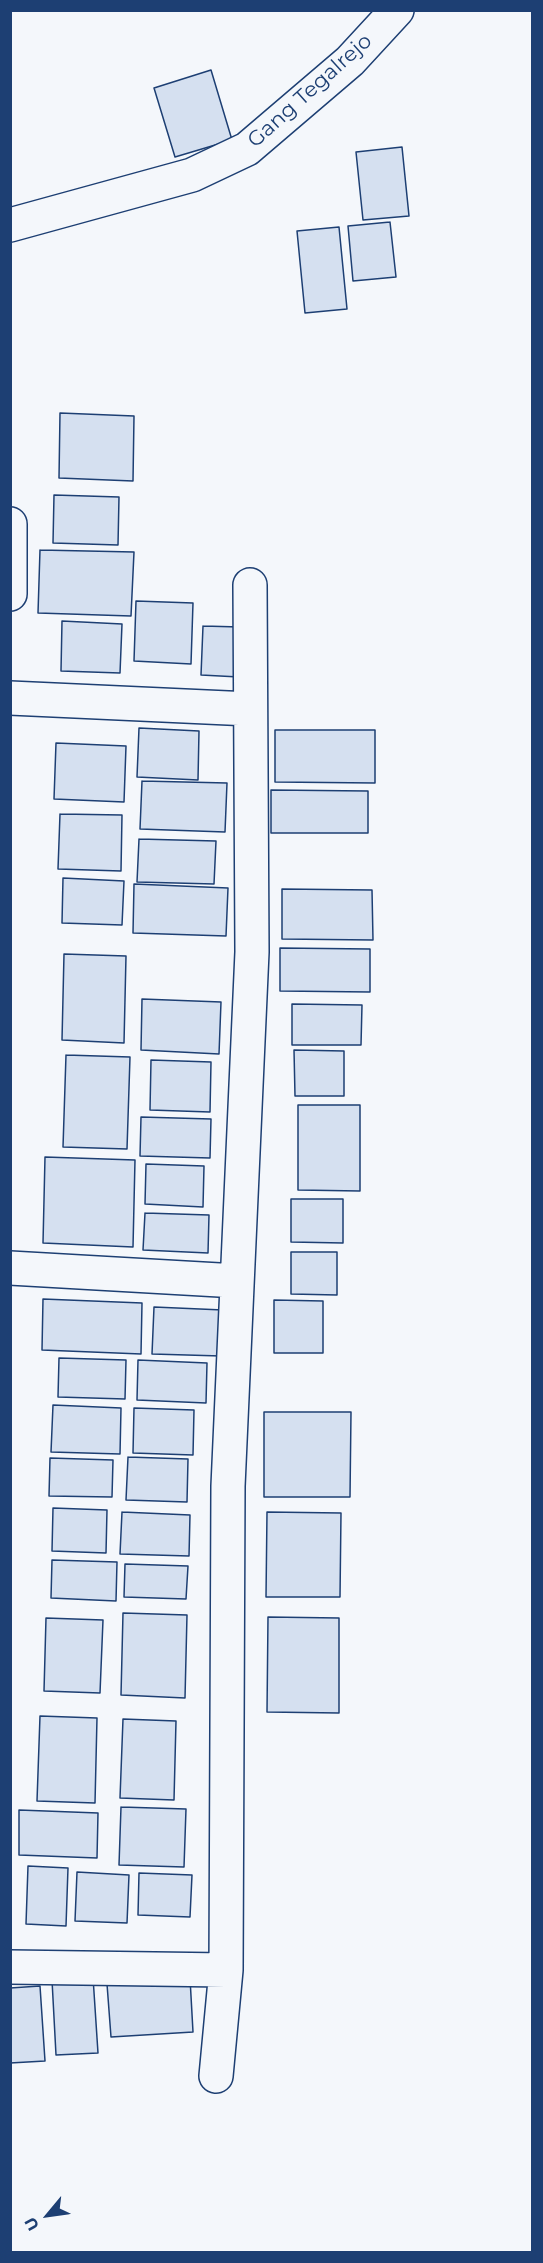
<!DOCTYPE html>
<style>
body{margin:0}
#map{position:relative;width:543px;height:2263px;overflow:hidden;background:#f4f7fb;font-family:Montserrat,sans-serif}
canvas{display:block}
.frame{position:absolute;inset:0;border:12px solid #1d3f73;pointer-events:none}
.north{position:absolute;left:18px;top:2185px;width:60px;height:60px;-webkit-text-stroke:4px #f4f7fb;paint-order:stroke;rotate:241deg;font-size:16px;font-weight:700;line-height:24px;text-align:center;color:#1d3f73}
.north::after{content:'';display:block;margin:auto;width:21px;height:27px;background:#1d3f73;clip-path:polygon(50% 0,100% 100%,50% 72%,0 100%)}
</style>
<div id="map">
<canvas width="543" height="2263"></canvas>
<div class="frame"></div>
<div class="north">U</div>
</div>
<script>
const ctx = document.querySelector('canvas').getContext('2d');
ctx.lineJoin = 'round';
function fillPath(path, color) {
  ctx.fillStyle = color;
  ctx.fill(path, 'evenodd');
}
function poly(rows) {
  const path = new Path2D();
  for (const r of rows) {
    path.moveTo(r[0], r[1]);
    for (let i = 2; i < r.length; i += 2) path.lineTo(r[i], r[i + 1]);
  }
  return path;
}
function trace(path, color, width, dash) {
  ctx.strokeStyle = color;
  ctx.lineWidth = width;
  ctx.lineCap = dash ? 'butt' : 'round';
  ctx.setLineDash(dash || []);
  ctx.stroke(path);
}
function drawText(font, color, halo, rows, align = 'center') {
  ctx.font = font + ' Montserrat,sans-serif';
  ctx.lineWidth = 4.5;
  ctx.setLineDash([]);
  ctx.textBaseline = 'middle';
  ctx.strokeStyle = halo;
  ctx.fillStyle = color;
  for (const [text, x, y, turn = 0] of rows) {
    ctx.save();
    ctx.translate(x, y);
    ctx.rotate((+turn || 0) * Math.PI / 180);
    ctx.textAlign = isNaN(turn) ? turn : align;
    if (halo) ctx.strokeText(text, 0, 0);
    ctx.fillText(text, 0, 0);
    ctx.restore();
  }
}
const building = poly([
 [211,70,232,140,175,157,154,88,211,70],
 [402,147,409,216,363,220,356,152,402,147],
 [390,222,396,277,353,281,348,226,390,222],
 [339,227,347,309,305,313,297,231,339,227],
 [60,413,134,416,133,481,59,478,60,413],
 [54,495,119,497,118,545,53,543,54,495],
 [40,550,134,552,131,616,38,613,40,550],
 [136,601,193,603,191,664,134,661,136,601],
 [62,621,122,624,120,673,61,671,62,621],
 [203,626,240,627,239,677,201,675,203,626],
 [139,728,199,731,198,780,137,777,139,728],
 [275,730,375,730,375,783,275,782,275,730],
 [56,743,126,746,124,802,54,799,56,743],
 [142,781,227,783,225,832,140,829,142,781],
 [271,790,368,791,368,833,271,833,271,790],
 [60,814,122,815,121,871,58,869,60,814],
 [139,839,216,841,214,884,137,882,139,839],
 [63,878,124,881,122,925,62,923,63,878],
 [134,884,228,888,226,936,133,933,134,884],
 [282,889,372,890,373,940,282,939,282,889],
 [280,948,370,949,370,992,280,991,280,948],
 [64,954,126,956,124,1043,62,1040,64,954],
 [142,999,221,1002,219,1054,141,1050,142,999],
 [292,1004,362,1005,361,1045,292,1045,292,1004],
 [294,1050,344,1051,344,1096,295,1096,294,1050],
 [66,1055,130,1057,127,1149,63,1147,66,1055],
 [151,1060,211,1062,210,1112,150,1110,151,1060],
 [298,1105,360,1105,360,1191,298,1190,298,1105],
 [141,1117,211,1119,210,1158,140,1156,141,1117],
 [45,1157,135,1160,133,1247,43,1243,45,1157],
 [146,1164,204,1166,203,1207,145,1204,146,1164],
 [291,1199,343,1199,343,1243,291,1242,291,1199],
 [145,1213,209,1215,208,1253,143,1250,145,1213],
 [291,1252,337,1252,337,1295,291,1294,291,1252],
 [43,1299,142,1303,141,1354,42,1350,43,1299],
 [274,1300,323,1301,323,1353,274,1353,274,1300],
 [154,1307,223,1310,221,1356,152,1354,154,1307],
 [59,1358,126,1360,125,1399,58,1397,59,1358],
 [138,1360,207,1363,206,1403,137,1400,138,1360],
 [53,1405,121,1408,120,1454,51,1452,53,1405],
 [134,1408,194,1410,193,1455,133,1453,134,1408],
 [264,1412,351,1412,350,1497,264,1497,264,1412],
 [128,1457,188,1459,187,1502,126,1500,128,1457],
 [50,1458,113,1460,112,1497,49,1496,50,1458],
 [53,1508,107,1510,106,1553,52,1551,53,1508],
 [122,1512,190,1515,189,1556,120,1554,122,1512],
 [267,1512,341,1513,340,1597,266,1597,267,1512],
 [52,1560,117,1562,116,1601,51,1598,52,1560],
 [125,1564,188,1566,186,1599,124,1597,125,1564],
 [123,1613,187,1615,185,1698,121,1695,123,1613],
 [268,1617,339,1618,339,1713,267,1712,268,1617],
 [46,1618,103,1620,100,1693,44,1691,46,1618],
 [40,1716,97,1718,95,1803,37,1801,40,1716],
 [123,1719,176,1721,174,1800,120,1798,123,1719],
 [121,1807,186,1809,184,1867,119,1865,121,1807],
 [19,1810,98,1813,97,1858,19,1855,19,1810],
 [28,1866,68,1868,66,1926,26,1924,28,1866],
 [77,1872,129,1875,127,1923,75,1921,77,1872],
 [139,1873,192,1875,190,1917,138,1915,139,1873],
 [93,1977,98,2053,56,2055,52,1980,93,1977],
 [190,1978,193,2032,111,2037,107,1984,190,1978],
 [40,1986,45,2061,10,2063,10,1988,40,1986]
]);
fillPath(building, '#d5e0f0');
trace(building, '#1d3f73', 1.5);
const minor = poly([
 [10,225,192,175,247,149,350,61,397,10],
 [10,524,10,594],
 [10,698,250,709],
 [10,1268,237,1281],
 [10,1967,226,1970],
 [216,2076,226,1970,228,1486,252,952,250,585]
]);
trace(minor, '#1d3f73', 36);
trace(minor, '#f4f7fb', 33);
drawText('21px', '#1d3f73', '#f4f7fb', [
 ["Gang Tegalrejo",310,91,-42]
]);
</script>
